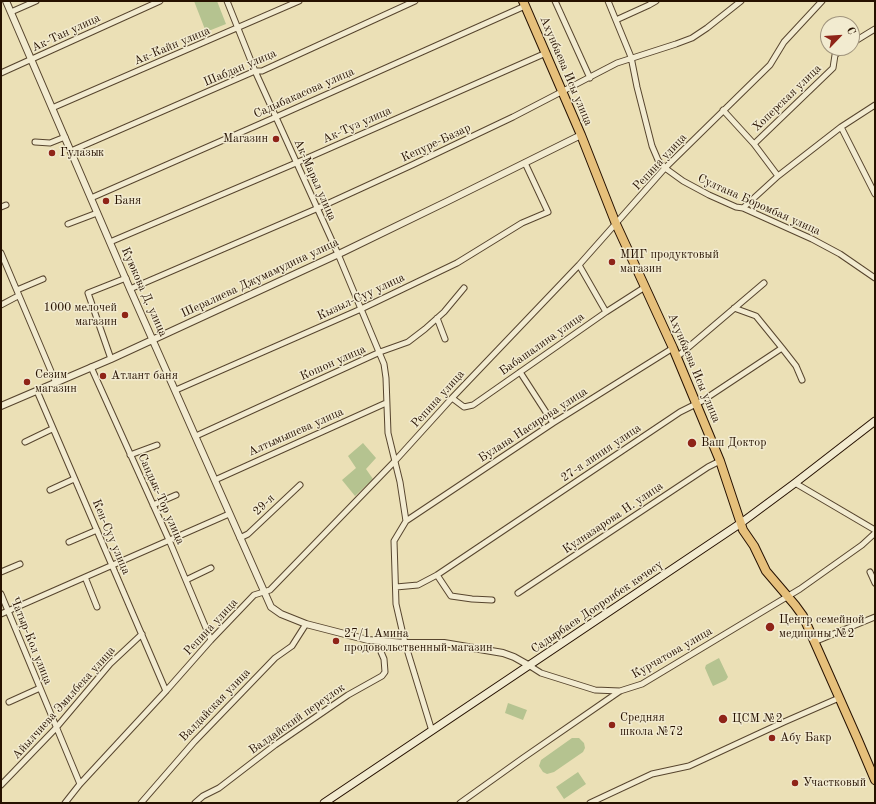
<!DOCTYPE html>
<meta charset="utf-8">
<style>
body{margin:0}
#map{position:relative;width:876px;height:804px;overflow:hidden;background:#ebe0b6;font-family:"Old Standard TT",serif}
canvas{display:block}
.frame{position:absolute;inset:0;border:2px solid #261100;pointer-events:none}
.north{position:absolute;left:820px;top:16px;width:40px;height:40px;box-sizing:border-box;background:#f2ebd0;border:1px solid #a0947d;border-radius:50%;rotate:65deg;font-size:11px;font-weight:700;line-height:16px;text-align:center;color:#261100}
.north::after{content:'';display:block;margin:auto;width:14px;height:18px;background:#8f2418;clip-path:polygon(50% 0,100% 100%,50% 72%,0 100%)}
</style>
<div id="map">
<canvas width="876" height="804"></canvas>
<div class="frame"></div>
<div class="north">С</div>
</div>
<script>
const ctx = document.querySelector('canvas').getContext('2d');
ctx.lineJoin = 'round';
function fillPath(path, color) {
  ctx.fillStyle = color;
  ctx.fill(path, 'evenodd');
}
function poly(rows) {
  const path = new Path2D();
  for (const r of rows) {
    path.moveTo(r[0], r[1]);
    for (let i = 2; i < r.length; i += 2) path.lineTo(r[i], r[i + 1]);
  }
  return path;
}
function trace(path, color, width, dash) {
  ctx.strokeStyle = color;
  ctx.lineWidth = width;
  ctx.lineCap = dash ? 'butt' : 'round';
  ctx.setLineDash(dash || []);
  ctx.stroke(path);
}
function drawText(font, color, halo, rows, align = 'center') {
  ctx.font = font + ' "Old Standard TT",serif';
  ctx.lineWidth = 3;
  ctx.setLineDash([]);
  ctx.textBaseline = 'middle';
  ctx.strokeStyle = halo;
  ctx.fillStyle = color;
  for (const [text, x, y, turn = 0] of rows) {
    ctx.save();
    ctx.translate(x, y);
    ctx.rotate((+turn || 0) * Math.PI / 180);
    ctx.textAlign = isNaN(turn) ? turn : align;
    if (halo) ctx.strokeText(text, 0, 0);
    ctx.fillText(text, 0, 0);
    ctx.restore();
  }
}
fillPath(poly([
 [194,1,217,1,226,24,206,32],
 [363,443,376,458,366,469,373,479,355,496,342,480,356,468,348,456],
 [719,658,728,677,726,680,713,686,711,682,705,668,706,665],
 [508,703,527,710,523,720,505,713],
 [572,738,579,738,584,743,585,748,583,752,554,772,547,774,543,772,539,766,541,760],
 [578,772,586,784,564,799,556,787]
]), '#b5c390');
const minor = poly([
 [227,1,255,71,338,254,384,364,386,378,388,433,400,482,406,521,394,541,396,604,405,643,432,731],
 [555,1,590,78],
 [608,1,631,57,637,87,652,146,658,160,665,168,683,181,709,195,736,207,743,208,812,239,840,254,875,278],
 [11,12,36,1],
 [616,20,649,5,656,1],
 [852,43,875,29],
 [1,73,160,1],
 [52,108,299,1],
 [723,110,754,144,778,176],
 [841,127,875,194],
 [35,142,50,143,65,137],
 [754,144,833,68,835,55,845,48],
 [71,151,255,71,262,71,415,1],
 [91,198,276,117,525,6],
 [1,207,6,205],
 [743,208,778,176,841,127,875,105],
 [68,224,97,213],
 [110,242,296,163,546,53],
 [1,253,56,383],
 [579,265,606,312],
 [130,289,316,209,412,165,513,117,617,63,676,44,692,38,707,28,741,1],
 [17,290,43,279],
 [1,305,18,296],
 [734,308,756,316,782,348],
 [437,318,445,339],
 [677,357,764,283],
 [111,359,88,293,126,278],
 [91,367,169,540,211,640],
 [520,372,553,423],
 [176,390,361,309,457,263,522,223,548,212,525,163],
 [37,391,166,691],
 [452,398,464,407,473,405,606,312,645,287],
 [196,436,380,352,408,342,425,329,444,312,464,288],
 [25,442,52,429],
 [130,455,157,445],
 [215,480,386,403],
 [795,483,875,530],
 [50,490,74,479],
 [153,505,176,495],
 [406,521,553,423,673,348],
 [240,538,248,534,300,485],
 [69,542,97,530],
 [1,572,20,564],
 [870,572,875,583],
 [437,575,451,596,472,599,492,600],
 [85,577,97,607],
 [186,580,211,568],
 [396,587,418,585,437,575,680,412,702,401,782,348,796,366,802,380],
 [518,593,708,467,720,461],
 [1,594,80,784],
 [1,614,229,514],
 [814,642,875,617],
 [530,666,541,673,595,690,620,691],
 [9,702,40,688],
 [1,785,56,728,110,664,142,634],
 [65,803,80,784,166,691,211,640,254,595,270,590,394,462,452,398,579,265,665,168,770,65,784,42,822,1],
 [141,803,194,742,275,658,292,646,306,624],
 [195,803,203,796,219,788,275,745,348,695,382,676,385,672,384,659,381,652,384,641],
 [460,803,523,758,620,691,642,684,800,589,862,545,875,533],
 [590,803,652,774,689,766,784,722,839,698]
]);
const tertiary = poly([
 [6,1,130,289,271,607,281,614,306,624,368,640,405,643,444,643,503,653,514,657,530,666],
 [1,406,111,359,343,252,446,202,581,135]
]);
const secondary = poly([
 [324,803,741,523,795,483,875,421]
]);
const primary = poly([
 [523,1,581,135,616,224,673,348,720,461,743,530,754,546,766,571,795,605,803,616,858,740,875,780]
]);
trace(minor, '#57452e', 7);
trace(tertiary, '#57452e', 8);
trace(secondary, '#261100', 9);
trace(primary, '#261100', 10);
trace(minor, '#f2ebd0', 5);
trace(tertiary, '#f2ebd0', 6);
trace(secondary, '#f2ebd0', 7);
trace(primary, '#e6c07b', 8);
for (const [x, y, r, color] of [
 [276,139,4,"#8f2418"],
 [52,153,4,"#8f2418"],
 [106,201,4,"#8f2418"],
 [612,262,4,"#8f2418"],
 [125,315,4,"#8f2418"],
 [103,376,4,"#8f2418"],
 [27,382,4,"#8f2418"],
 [692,443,5,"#8f2418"],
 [770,627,5,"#8f2418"],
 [336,641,4,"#8f2418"],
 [723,719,5,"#8f2418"],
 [612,725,4,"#8f2418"],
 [772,738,4,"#8f2418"],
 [795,783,4,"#8f2418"]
]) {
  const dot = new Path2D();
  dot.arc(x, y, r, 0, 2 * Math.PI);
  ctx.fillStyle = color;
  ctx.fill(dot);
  trace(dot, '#f2ebd0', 1.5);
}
drawText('12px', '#261100', '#f2ebd0', [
 ["Ак-Тан улица",66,33,-25],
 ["Ак-Кайн улица",172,46,-23],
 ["Шабдан улица",240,68,-23],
 ["Ахунбаева Исы улица",566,71,67],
 ["Садыбакасова улица",304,93,-24],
 ["Хоперская улица",787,98,-44],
 ["Ак-Туз улица",357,125,-24],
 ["Кепуре-Базар",436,143,-25],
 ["Репина улица",660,162,-47],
 ["Ак-Марал улица",315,180,66],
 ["Султана Боромбая улица",759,205,24],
 ["Шералиева Джумамудина улица",260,278,-25],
 ["Куюкова Д. улица",144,292,66],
 ["Кызыл-Суу улица",361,297,-25],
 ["Бабашалина улица",542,344,-35],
 ["Кошон улица",333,363,-24],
 ["Ахунбаева Исы улица",694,368,67],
 ["Репина улица",438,399,-48],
 ["Булана Насирова улица",533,425,-33],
 ["Алтымышева улица",296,432,-24],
 ["27-я линия улица",601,453,-34],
 ["Сандык-Тор улица",161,499,66],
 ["29-я",264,505,-44],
 ["Кулназарова Н. улица",613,518,-34],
 ["Кен-Суу улица",111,537,67],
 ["Садырбаев Дооронбек көчөсү",597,607,-34],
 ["Репина улица",211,627,-47],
 ["Чатыр-Кол улица",31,641,68],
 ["Курчатова улица",672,653,-30],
 ["Айылчиева Эмилбека улица",64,703,-48],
 ["Валдайская улица",215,705,-46],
 ["Валдайский переулок",297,719,-35]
]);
drawText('12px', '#261100', '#f2ebd0', [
 ["Магазин",268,139,"right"],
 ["Гулазык",60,153],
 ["Баня",114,201],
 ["МИГ продуктовый",620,255],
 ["магазин",620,269],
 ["1000 мелочей",117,308,"right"],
 ["магазин",117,322,"right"],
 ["Сезим",35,375],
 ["магазин",35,389],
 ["Атлант баня",111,376],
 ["Ваш Доктор",701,443],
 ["Центр семейной",779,620],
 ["медицины №2",779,634],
 ["27/1 Амина",344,634],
 ["продовольственный магазин",344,648],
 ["Средняя",620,718],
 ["школа №72",620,732],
 ["ЦСМ №2",732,719],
 ["Абу Бакр",780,738],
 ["Участковый",803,783]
], 'left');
</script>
